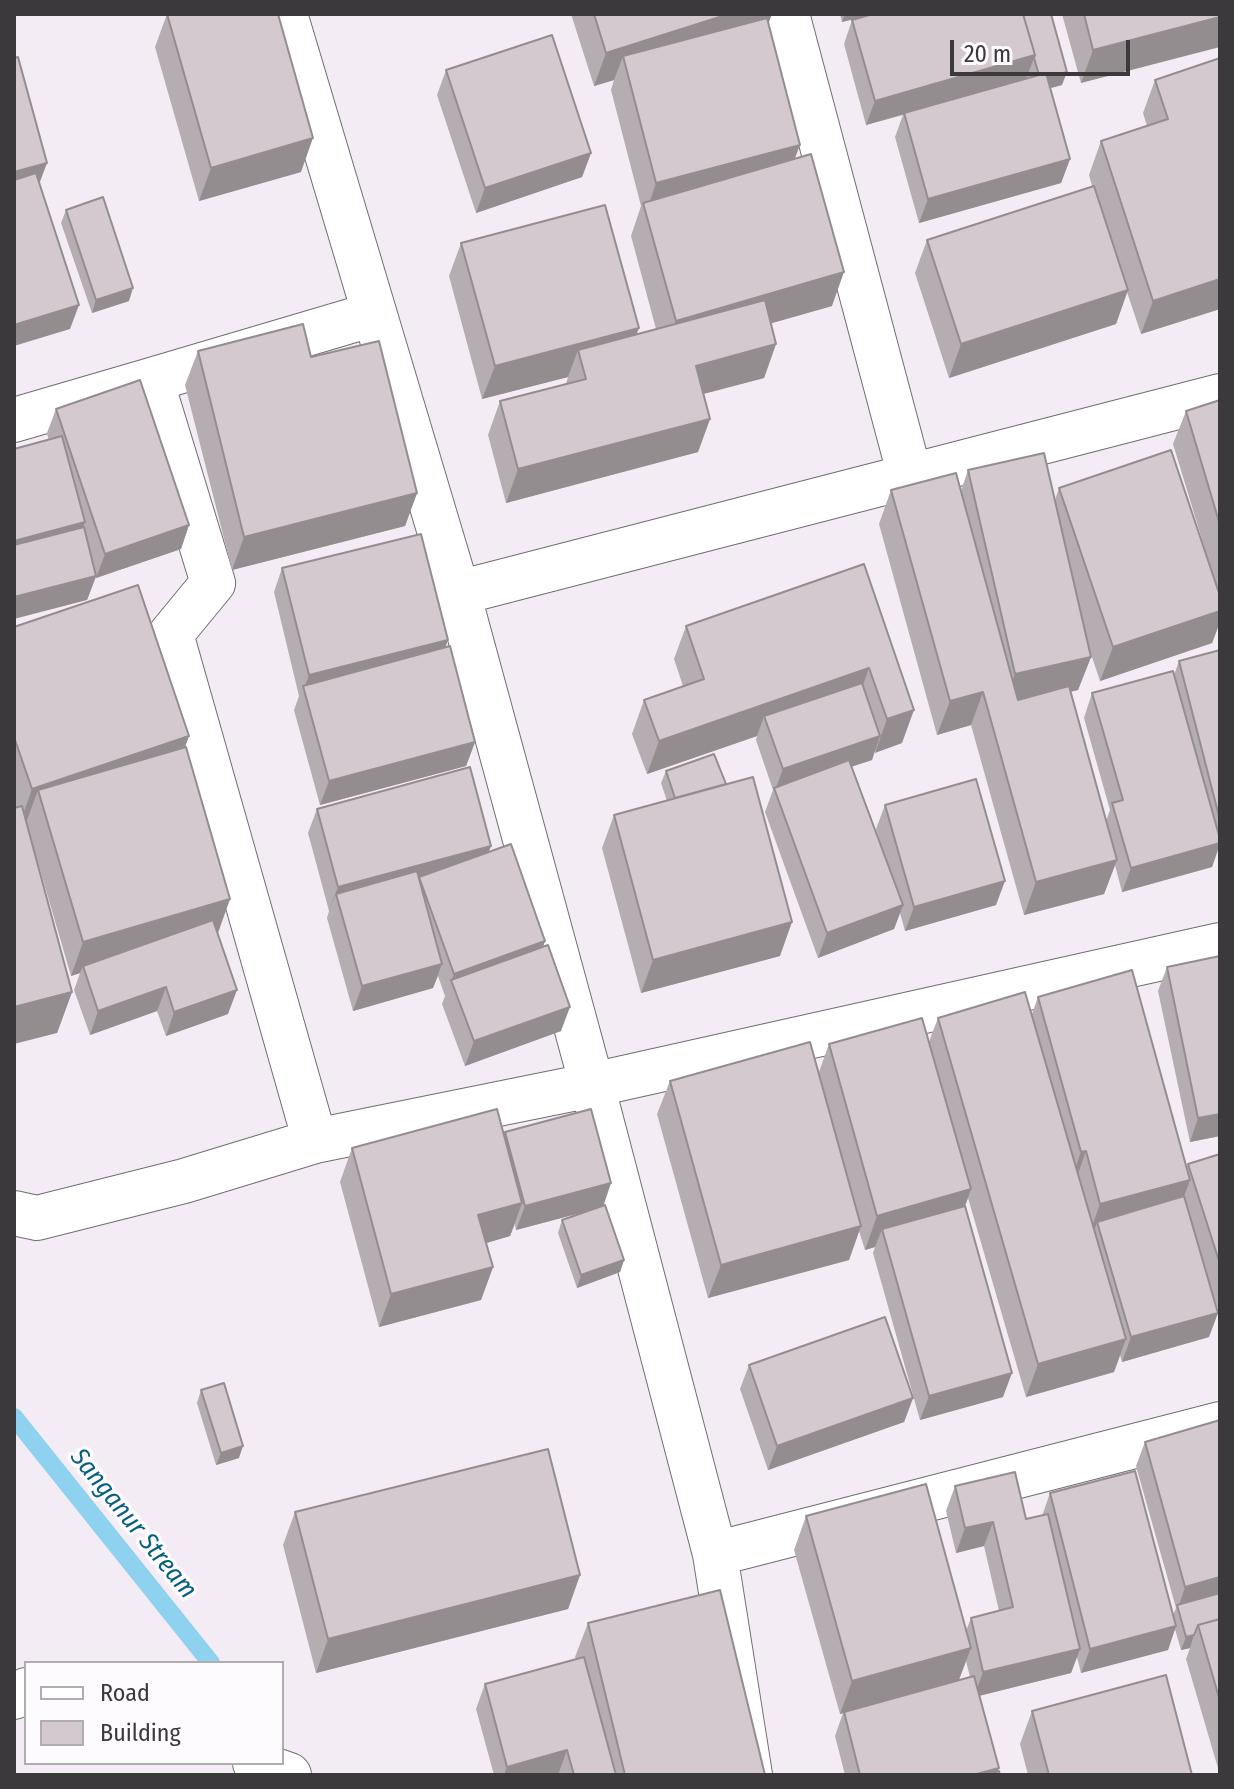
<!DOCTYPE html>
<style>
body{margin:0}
#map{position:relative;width:1234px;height:1789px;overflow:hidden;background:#f3ecf4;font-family:"Fira Sans Condensed",sans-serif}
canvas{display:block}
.frame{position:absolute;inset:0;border:16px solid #3b393c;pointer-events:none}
.legend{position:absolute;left:24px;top:1661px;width:260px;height:104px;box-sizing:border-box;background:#fefbfe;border:2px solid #b0adb0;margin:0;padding:10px 14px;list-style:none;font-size:24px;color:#3b393c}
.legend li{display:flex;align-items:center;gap:16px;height:40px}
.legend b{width:40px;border:2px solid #b0adb0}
.scale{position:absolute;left:950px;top:40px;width:180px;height:36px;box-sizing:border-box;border:4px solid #3b393c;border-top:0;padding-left:10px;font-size:24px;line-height:28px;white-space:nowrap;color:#3b393c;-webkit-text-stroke:6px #fefbfe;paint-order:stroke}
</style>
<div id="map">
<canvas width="1234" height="1789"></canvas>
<div class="frame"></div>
<ul class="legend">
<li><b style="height:10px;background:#fff"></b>Road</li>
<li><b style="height:22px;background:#d3c9ce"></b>Building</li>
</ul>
<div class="scale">20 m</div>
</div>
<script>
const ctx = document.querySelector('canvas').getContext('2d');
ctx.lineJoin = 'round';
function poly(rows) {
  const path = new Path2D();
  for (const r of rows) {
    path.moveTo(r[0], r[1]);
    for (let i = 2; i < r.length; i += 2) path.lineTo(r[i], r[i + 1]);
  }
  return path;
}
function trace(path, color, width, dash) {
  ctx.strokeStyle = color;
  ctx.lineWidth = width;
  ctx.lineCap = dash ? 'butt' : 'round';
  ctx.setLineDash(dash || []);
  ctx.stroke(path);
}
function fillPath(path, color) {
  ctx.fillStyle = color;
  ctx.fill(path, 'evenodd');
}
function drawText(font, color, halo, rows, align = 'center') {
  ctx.font = font + ' "Fira Sans Condensed",sans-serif';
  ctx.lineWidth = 7;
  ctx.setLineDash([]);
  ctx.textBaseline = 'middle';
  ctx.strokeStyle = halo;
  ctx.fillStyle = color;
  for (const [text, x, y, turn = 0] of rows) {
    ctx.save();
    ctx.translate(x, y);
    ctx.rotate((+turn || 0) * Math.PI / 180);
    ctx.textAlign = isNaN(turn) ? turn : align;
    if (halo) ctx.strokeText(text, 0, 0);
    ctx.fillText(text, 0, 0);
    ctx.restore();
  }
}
trace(poly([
 [14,1417,211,1663]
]), '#8fd2f0', 18);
const minor = poly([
 [285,14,458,593,592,1085,715,1554,750,1775],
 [787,14,910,476],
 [151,380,374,314],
 [14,420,151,380,213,583,171,634,315,1141,184,1181,37,1218,14,1213],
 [458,593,1220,396],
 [315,1141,592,1085,1220,945],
 [715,1554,1220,1424],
 [14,1697,26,1690],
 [255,1763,289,1775]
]);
trace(minor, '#726c73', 46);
trace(minor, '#fff', 44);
fillPath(poly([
 [167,14,301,172,199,201,155,47],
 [571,14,772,14,768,24,795,159,832,306,771,323,776,344,764,378,703,394,710,419,698,452,506,503,488,435,500,401,566,384,568,377,482,399,449,276,461,243,639,328,636,334,656,329,631,236,641,206,611,90,614,80,594,86],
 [840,14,1051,14,1062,85,1050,88,1070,159,1061,183,919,223,895,137,903,115,866,125,844,44,852,20,863,17,842,22],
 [1062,14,1220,14,1081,83],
 [1220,58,1220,309,1141,334,1127,292,1116,324,949,378,915,273,927,240,1092,186,1089,175,1101,141,1147,126,1143,113,1155,80],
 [446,70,591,153,582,177,476,213,437,95],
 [66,210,129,301,92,313,61,223],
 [198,351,311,357,417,493,405,526,232,570,185,385],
 [1220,400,1220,622,1212,643,1100,681,1087,642,1091,657,1078,690,1070,692,1106,821,1110,810,1084,718,1092,693,1174,675,1179,661,1220,650,1220,845,1212,867,1122,892,1115,865,1104,894,1024,915,971,725,937,735,879,524,891,490,961,491,968,470,1055,500,1059,488,1211,569,1173,444,1186,411],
 [56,409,189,525,181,549,96,578,96,577,87,600,47,433],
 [864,564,902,743,874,752,872,760,852,766,880,842,876,829,885,805,996,905,905,931,900,913,894,929,818,958,765,812,773,790,756,740,757,736,647,774,632,734,644,700,683,686,674,659,686,626],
 [282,568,445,647,475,742,466,766,320,805,294,710,299,696,274,592],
 [14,627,189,736,185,747,230,899,217,933,228,1014,166,1036,157,1011,90,1035,74,990,80,973,71,976,34,849,72,992,57,1033,14,806],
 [666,771,780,956,641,993,602,848,614,815,667,801,661,783],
 [317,809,491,846,488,852,545,941,543,947,561,1031,465,1066,442,1004,445,996,438,976,433,988,353,1011,327,918,329,911,308,833],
 [1167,967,1220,1136,1190,1142,1158,991],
 [1038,997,1187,1167,1188,1164,1220,1154,1220,1315,1204,1266,1209,1337,1122,1362,1120,1355,1114,1372,1026,1397,968,1198,965,1206,1003,1397,920,1420,873,1253,875,1247,865,1250,859,1231,849,1260,708,1298,657,1114,670,1081,819,1072,829,1044,929,1042,938,1018,1032,1014],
 [505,1132,603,1206,624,1260,620,1272,577,1288,558,1233,562,1220,591,1210,516,1230,515,1224,510,1236,486,1243,493,1267,481,1300,379,1327,340,1182,352,1148,504,1135],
 [749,1365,913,1398,904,1422,768,1470,740,1389],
 [201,1390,239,1458,216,1465,197,1403],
 [1220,1420,1220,1775,1186,1659,1190,1648,1181,1650,1175,1629,1168,1650,1081,1673,1077,1657,1071,1673,979,1696,998,1772,1000,1775,845,1775,835,1736,843,1713,840,1714,794,1550,806,1516,966,1631,971,1618,999,1611,984,1546,956,1553,946,1511,955,1486,1026,1519,1042,1516,1050,1493,1173,1615,1176,1608,1136,1466,1145,1442],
 [966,1661,970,1677,959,1680],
 [295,1512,580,1575,568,1609,316,1673,283,1545],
 [588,1623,765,1775,494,1775,476,1709,485,1684,576,1659,575,1657],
 [1032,1711,1192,1775,1028,1775,1020,1744]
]), '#b5adb1');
fillPath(poly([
 [729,14,772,14,765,32,623,56,614,80,594,86,606,53],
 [845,14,874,14,842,22],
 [1220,17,1220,47,1081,83,1093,50],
 [1035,55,1026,79,866,125,875,101],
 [1067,72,1062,85,1036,92,1040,79],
 [313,138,301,172,199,201,211,168],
 [800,145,787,179,646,213,656,183],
 [591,153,582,177,476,213,485,188],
 [1070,159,1061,183,919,223,928,199],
 [47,163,38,187,14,193,14,172],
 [844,272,832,306,664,354,676,321],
 [1220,279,1220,309,1141,334,1153,301],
 [133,288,129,301,92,313,96,300],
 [1128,290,1116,324,949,378,961,344],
 [79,305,70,329,14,346,14,325],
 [639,328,626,361,578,350,568,377,482,399,495,366],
 [776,344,764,378,684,399,696,366],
 [710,419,698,452,506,503,518,469],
 [417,493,405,526,232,570,244,537],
 [85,522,76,546,14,563,14,541],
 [189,525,181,549,96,578,105,554],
 [96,576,87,600,14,619,14,597],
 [1220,611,1220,622,1212,643,1100,681,1113,647],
 [448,640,439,665,304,689,309,675],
 [1091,657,1078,690,1003,707,1015,674],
 [869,668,857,702,764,716,757,736,647,774,659,741],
 [983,692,971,725,937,735,950,701],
 [914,710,902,743,875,753,887,719],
 [189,736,176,770,38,790,27,820,20,823,32,789],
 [880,736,872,760,776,792,775,790,783,769],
 [475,742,466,766,320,805,329,781],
 [1220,820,1220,842,1211,845],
 [1220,843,1212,867,1122,892,1131,868],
 [491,846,482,870,419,877,415,888,336,894,329,911,338,887],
 [1117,860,1104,894,1024,915,1036,882],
 [1005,881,996,905,905,931,914,907],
 [230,899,218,933,85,972,83,966,80,973,71,976,83,942],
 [903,905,894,929,818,958,827,933],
 [792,922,780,956,641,993,653,960],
 [545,941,536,965,451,981,454,974],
 [442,964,433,988,353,1011,362,986],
 [166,987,157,1011,90,1035,98,1011],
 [237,990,228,1014,166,1036,174,1012],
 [72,992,57,1033,14,1044,14,1007],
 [570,1007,561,1031,465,1066,474,1041],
 [1220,1114,1220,1136,1190,1142,1198,1118],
 [1086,1151,1074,1185,1069,1186,1081,1152],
 [1190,1180,1178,1213,1097,1222,1092,1237,1088,1238,1100,1204],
 [611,1183,603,1207,516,1230,525,1206],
 [971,1189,959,1223,882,1229,875,1247,865,1250,877,1216],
 [522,1203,510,1236,466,1249,478,1215],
 [861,1226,849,1260,708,1298,721,1265],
 [624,1260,620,1272,577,1288,581,1275],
 [493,1267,481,1300,379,1327,391,1294],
 [1218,1313,1209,1337,1122,1362,1131,1337],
 [1126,1339,1114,1372,1026,1397,1038,1364],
 [1012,1373,1003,1397,920,1420,929,1396],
 [913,1398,904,1422,768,1470,777,1446],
 [243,1446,239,1458,216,1465,221,1453],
 [993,1522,984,1546,956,1553,965,1528],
 [580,1575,568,1609,316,1673,328,1639],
 [1220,1577,1220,1599,1178,1608,1185,1587],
 [1176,1626,1168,1650,1081,1673,1090,1649],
 [1194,1635,1190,1648,1181,1650,1186,1637],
 [971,1648,958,1682,840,1714,852,1681],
 [1080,1649,1071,1673,974,1697,983,1672],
 [567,1750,558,1775,504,1775,507,1767],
 [999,1768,996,1775,973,1775]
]), '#948d90');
const building = poly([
 [167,14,278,14,313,138,211,168,167,14],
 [594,14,729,14,606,53,594,14],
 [873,14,1023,14,1035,55,875,101,852,20,873,14],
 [1023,14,1051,14,1067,72,1047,77,1046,73,1039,75,1034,58,1035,55,1023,14],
 [1084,14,1220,14,1220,17,1093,50,1084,14],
 [767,18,800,145,656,183,623,56,767,18],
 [552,35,591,153,485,188,446,70,552,35],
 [18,57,47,163,14,172,14,58,18,57],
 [1220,58,1220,279,1153,301,1101,141,1168,119,1155,80,1220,58],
 [1046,73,1070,159,928,199,904,113,1046,73],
 [811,154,844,272,676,321,643,203,811,154],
 [36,173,79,305,14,325,14,180,36,173],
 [1094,186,1128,290,961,344,927,240,1094,186],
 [103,197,133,288,96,300,66,210,103,197],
 [605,205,639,328,495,366,461,243,605,205],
 [765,300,776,344,696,366,710,419,518,469,500,401,586,379,578,350,765,300],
 [303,324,311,357,379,341,417,493,244,537,198,351,303,324],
 [140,380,189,525,105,554,56,409,140,380],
 [1220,400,1220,525,1186,411,1220,400],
 [62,436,85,522,14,541,14,449,62,436],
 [1171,450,1220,596,1220,611,1113,647,1059,488,1171,450],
 [1044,453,1091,657,1015,674,968,470,1044,453],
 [956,473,1018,700,1069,686,1117,860,1036,882,983,692,950,701,891,490,956,473],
 [84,527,96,576,14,597,14,545,84,527],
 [421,534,448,640,309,675,282,568,421,534],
 [864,564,914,710,887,719,869,668,659,741,644,700,704,679,686,626,864,564],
 [138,585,189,736,32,789,14,737,14,627,138,585],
 [450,646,475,742,329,781,303,686,450,646],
 [1220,650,1220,820,1179,661,1220,650],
 [1173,671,1220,839,1220,843,1131,868,1112,803,1123,800,1092,693,1173,671],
 [862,683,880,736,783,769,764,716,862,683],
 [186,747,230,899,83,942,38,790,186,747],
 [714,754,726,784,675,798,666,771,714,754],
 [849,760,903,905,827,933,774,788,849,760],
 [470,767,491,846,338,887,317,809,470,767],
 [753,777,792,922,653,960,614,815,753,777],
 [976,779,1005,881,914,907,885,805,976,779],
 [22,806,72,992,14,1007,14,808,22,806],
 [511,844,545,941,454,974,419,877,511,844],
 [417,871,442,964,362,986,336,894,417,871],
 [213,920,237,990,174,1012,166,987,98,1011,83,966,213,920],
 [548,945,570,1007,474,1041,451,980,548,945],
 [1220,956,1220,1114,1198,1118,1167,967,1220,956],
 [1132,970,1190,1180,1100,1204,1086,1151,1081,1152,1038,997,1132,970],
 [1025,992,1126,1339,1038,1364,938,1018,1025,992],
 [922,1018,971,1189,877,1216,829,1044,922,1018],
 [810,1042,861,1226,721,1265,670,1081,810,1042],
 [497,1109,522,1203,478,1215,493,1267,391,1294,352,1148,497,1109],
 [591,1109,611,1183,525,1206,505,1132,591,1109],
 [1220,1154,1220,1264,1188,1164,1220,1154],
 [1184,1196,1218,1313,1131,1337,1097,1222,1184,1196],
 [605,1205,624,1260,581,1275,562,1220,605,1205],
 [965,1206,1012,1373,929,1396,882,1229,965,1206],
 [885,1317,913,1398,777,1446,749,1365,885,1317],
 [224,1383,243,1446,221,1453,201,1390,224,1383],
 [1220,1420,1220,1577,1185,1587,1145,1442,1220,1420],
 [548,1449,580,1575,328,1639,295,1512,548,1449],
 [1135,1471,1176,1626,1090,1649,1050,1493,1135,1471],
 [1015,1472,1026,1519,1048,1514,1080,1649,983,1672,971,1618,1013,1607,993,1522,965,1528,955,1486,1015,1472],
 [926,1484,971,1648,852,1681,806,1516,926,1484],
 [720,1590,765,1775,625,1775,588,1623,720,1590],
 [1220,1593,1220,1619,1198,1625,1194,1635,1186,1637,1177,1605,1220,1593],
 [1220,1619,1220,1701,1198,1625,1220,1619],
 [584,1657,616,1775,574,1775,567,1750,507,1767,485,1684,584,1657],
 [1166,1675,1192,1775,1049,1775,1032,1711,1166,1675],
 [974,1676,999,1768,973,1775,860,1775,844,1712,974,1676],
 [999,1771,1000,1775,987,1775,999,1771]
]);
fillPath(building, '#d3c9ce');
trace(building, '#948d90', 2);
drawText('italic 26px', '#04607d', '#fefbfe', [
 ["Sanganur Stream",133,1524,51]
]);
</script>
